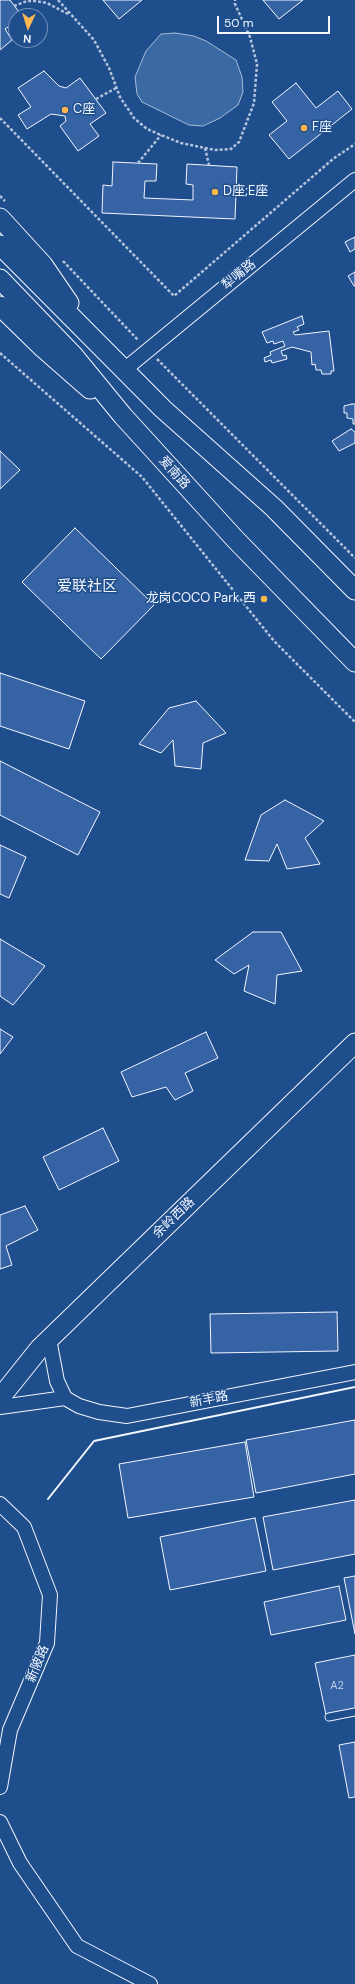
<!DOCTYPE html>
<meta charset="utf-8">
<style>
body{margin:0}
#map{position:relative;width:355px;height:1984px;overflow:hidden;background:#1f4e8c;font-family:"DM Sans",sans-serif}
canvas{display:block}
.north{position:absolute;left:8px;top:8px;width:40px;height:40px;box-sizing:border-box;background:#1f4e8c;border:1px solid #7391ba;border-radius:50%;rotate:184deg;font-size:11px;font-weight:700;line-height:16px;text-align:center;color:#f2f6ff}
.north::after{content:'';display:block;margin:auto;width:14px;height:18px;background:#ffb74d;clip-path:polygon(50% 0,100% 100%,50% 72%,0 100%)}
.scale{position:absolute;left:217px;top:16px;width:113px;height:18px;box-sizing:border-box;border:2px solid #f2f6ff;border-top:0;padding-left:5px;font-size:12px;line-height:14px;white-space:nowrap;color:#f2f6ff;-webkit-text-stroke:3px #1f4e8c;paint-order:stroke}
</style>
<div id="map">
<canvas width="355" height="1984"></canvas>
<div class="north">N</div>
<div class="scale">50 m</div>
</div>
<script>
const ctx = document.querySelector('canvas').getContext('2d');
ctx.lineJoin = 'round';
function fillPath(path, color) {
  ctx.fillStyle = color;
  ctx.fill(path, 'evenodd');
}
function poly(rows) {
  const path = new Path2D();
  for (const r of rows) {
    path.moveTo(r[0], r[1]);
    for (let i = 2; i < r.length; i += 2) path.lineTo(r[i], r[i + 1]);
  }
  return path;
}
function trace(path, color, width, dash) {
  ctx.strokeStyle = color;
  ctx.lineWidth = width;
  ctx.lineCap = dash ? 'butt' : 'round';
  ctx.setLineDash(dash || []);
  ctx.stroke(path);
}
function drawText(font, color, halo, rows, align = 'center') {
  ctx.font = font + ' "DM Sans","Noto Sans SC",sans-serif';
  ctx.lineWidth = 3;
  ctx.setLineDash([]);
  ctx.textBaseline = 'middle';
  ctx.strokeStyle = halo;
  ctx.fillStyle = color;
  for (const [text, x, y, turn = 0] of rows) {
    ctx.save();
    ctx.translate(x, y);
    ctx.rotate((+turn || 0) * Math.PI / 180);
    ctx.textAlign = isNaN(turn) ? turn : align;
    if (halo) ctx.strokeText(text, 0, 0);
    ctx.fillText(text, 0, 0);
    ctx.restore();
  }
}
const water = poly([
 [175,33,194,36,206,41,236,60,242,77,243,92,238,105,220,118,203,126,189,125,142,102,137,94,135,77,146,51,161,34,175,33]
]);
fillPath(water, '#3b69a3');
trace(water, '#a8bbd7', 1);
const building = poly([
 [0,0,10,0,22,16,16,16,16,22,5,29,12,40,0,50,0,0],
 [103,0,142,0,119,19,103,0],
 [263,0,303,0,279,19,263,0],
 [44,71,59,86,66,88,80,78,106,113,90,124,99,136,78,151,60,126,66,121,65,116,51,114,27,129,18,115,31,107,18,88,44,71],
 [296,83,316,108,338,91,352,109,289,159,269,135,287,121,272,102,296,83],
 [113,162,157,164,156,181,145,181,144,198,193,200,193,185,186,184,187,164,237,167,235,219,102,213,103,185,112,186,113,162],
 [355,237,355,249,350,252,345,242,355,237],
 [355,272,355,286,354,286,348,276,355,272],
 [302,316,304,324,297,327,299,330,293,332,295,335,329,331,334,371,331,371,331,374,322,374,321,370,316,370,315,364,312,365,311,352,292,347,281,351,283,356,286,355,287,359,272,363,271,360,265,362,264,358,271,355,270,352,285,346,283,341,274,344,273,341,267,343,262,332,302,316],
 [352,404,355,404,355,424,353,424,353,419,347,418,347,413,344,413,344,406,352,404],
 [351,429,355,432,355,443,339,451,332,441,351,429],
 [0,451,20,470,0,489,0,451],
 [75,528,154,605,101,659,22,582,75,528],
 [0,673,85,701,69,749,0,726,0,673],
 [196,701,226,733,203,743,201,769,175,766,173,740,161,753,139,744,169,708,196,701],
 [0,761,100,812,78,855,0,815,0,761],
 [285,800,324,821,305,838,320,864,287,869,277,844,269,861,245,860,261,815,285,800],
 [0,845,26,857,9,898,0,894,0,845],
 [253,932,281,932,302,971,277,975,275,1004,244,991,249,965,234,974,215,960,253,932],
 [0,939,45,966,13,1005,0,996,0,939],
 [0,1029,13,1037,0,1054,0,1029],
 [206,1032,218,1058,185,1073,193,1091,175,1100,166,1087,132,1097,121,1072,206,1032],
 [103,1128,119,1161,59,1190,43,1157,103,1128],
 [25,1206,38,1230,6,1246,12,1265,0,1269,0,1215,25,1206],
 [337,1312,338,1351,211,1353,210,1314,337,1312],
 [355,1420,355,1474,256,1493,246,1440,355,1420],
 [245,1442,254,1497,128,1518,119,1464,245,1442],
 [355,1500,355,1554,273,1570,263,1517,355,1500],
 [255,1518,266,1571,170,1590,160,1537,255,1518],
 [355,1576,355,1634,344,1578,355,1576],
 [339,1586,346,1620,271,1635,264,1602,339,1586],
 [355,1655,355,1709,326,1715,315,1663,355,1655],
 [355,1742,355,1797,349,1798,339,1745,355,1742]
]);
fillPath(building, '#3563a3');
trace(building, '#f2f6ff', 1);
const lane = poly([
 [329,1717,355,1712]
]);
const street = poly([
 [124,370,355,180],
 [65,1398,79,1406,99,1412,127,1416,355,1372],
 [0,1407,65,1398,57,1381,49,1339],
 [0,1504,24,1527,50,1595,47,1643,10,1730,0,1787],
 [0,1822,20,1863,77,1946,150,1984]
]);
const secondary = poly([
 [0,218,43,265,69,303],
 [0,245,163,409,274,508,355,590],
 [0,279,73,355,123,416,235,539,355,662],
 [0,306,41,346,90,389],
 [0,1398,40,1348,355,1043]
]);
trace(lane, '#f2f6ff', 9);
trace(street, '#f2f6ff', 16);
trace(secondary, '#f2f6ff', 21);
trace(poly([
 [58,0,94,40,109,68,120,97,134,118,147,129,161,135,181,143,215,150,231,149,239,142,254,103,257,64,250,37,235,4,235,0],
 [14,6,27,1,35,1,47,3,68,14],
 [96,99,116,88],
 [0,118,174,296,333,159,355,144],
 [205,148,209,165],
 [138,163,161,135],
 [0,196,5,201],
 [63,261,138,340],
 [0,353,142,477,274,641,355,722],
 [157,359,355,558]
]), '#b3c4dc', 2.5, [3, 2]);
trace(lane, '#1f4e8c', 7);
trace(street, '#1f4e8c', 14);
trace(secondary, '#1f4e8c', 19);
trace(poly([
 [48,1499,94,1441,355,1387]
]), '#f2f6ff', 2);
for (const [x, y, r, color] of [
 [65,110,4,"#ffb74d"],
 [304,128,4,"#ffb74d"],
 [215,192,4,"#ffb74d"],
 [264,599,4,"#ffb74d"]
]) {
  const dot = new Path2D();
  dot.arc(x, y, r, 0, 2 * Math.PI);
  ctx.fillStyle = color;
  ctx.fill(dot);
  trace(dot, '#1f4e8c', 1.5);
}
drawText('11px', '#c3d1e8', null, [
 ["A2",337,1686]
]);
drawText('13px', '#f2f6ff', '#1f4e8c', [
 ["C座",73,110],
 ["F座",312,128],
 ["D座;E座",223,192],
 ["龙岗COCO Park 西",256,599,"right"]
], 'left');
drawText('13px', '#f2f6ff', '#1f4e8c', [
 ["犁嘴路",239,275,-39],
 ["爱南路",174,473,48],
 ["余岭西路",174,1218,-44],
 ["新丰路",209,1400,-11],
 ["新陂路",38,1664,-68]
]);
drawText('15px', '#f2f6ff', '#1f4e8c', [
 ["爱联社区",87,587]
]);
</script>
